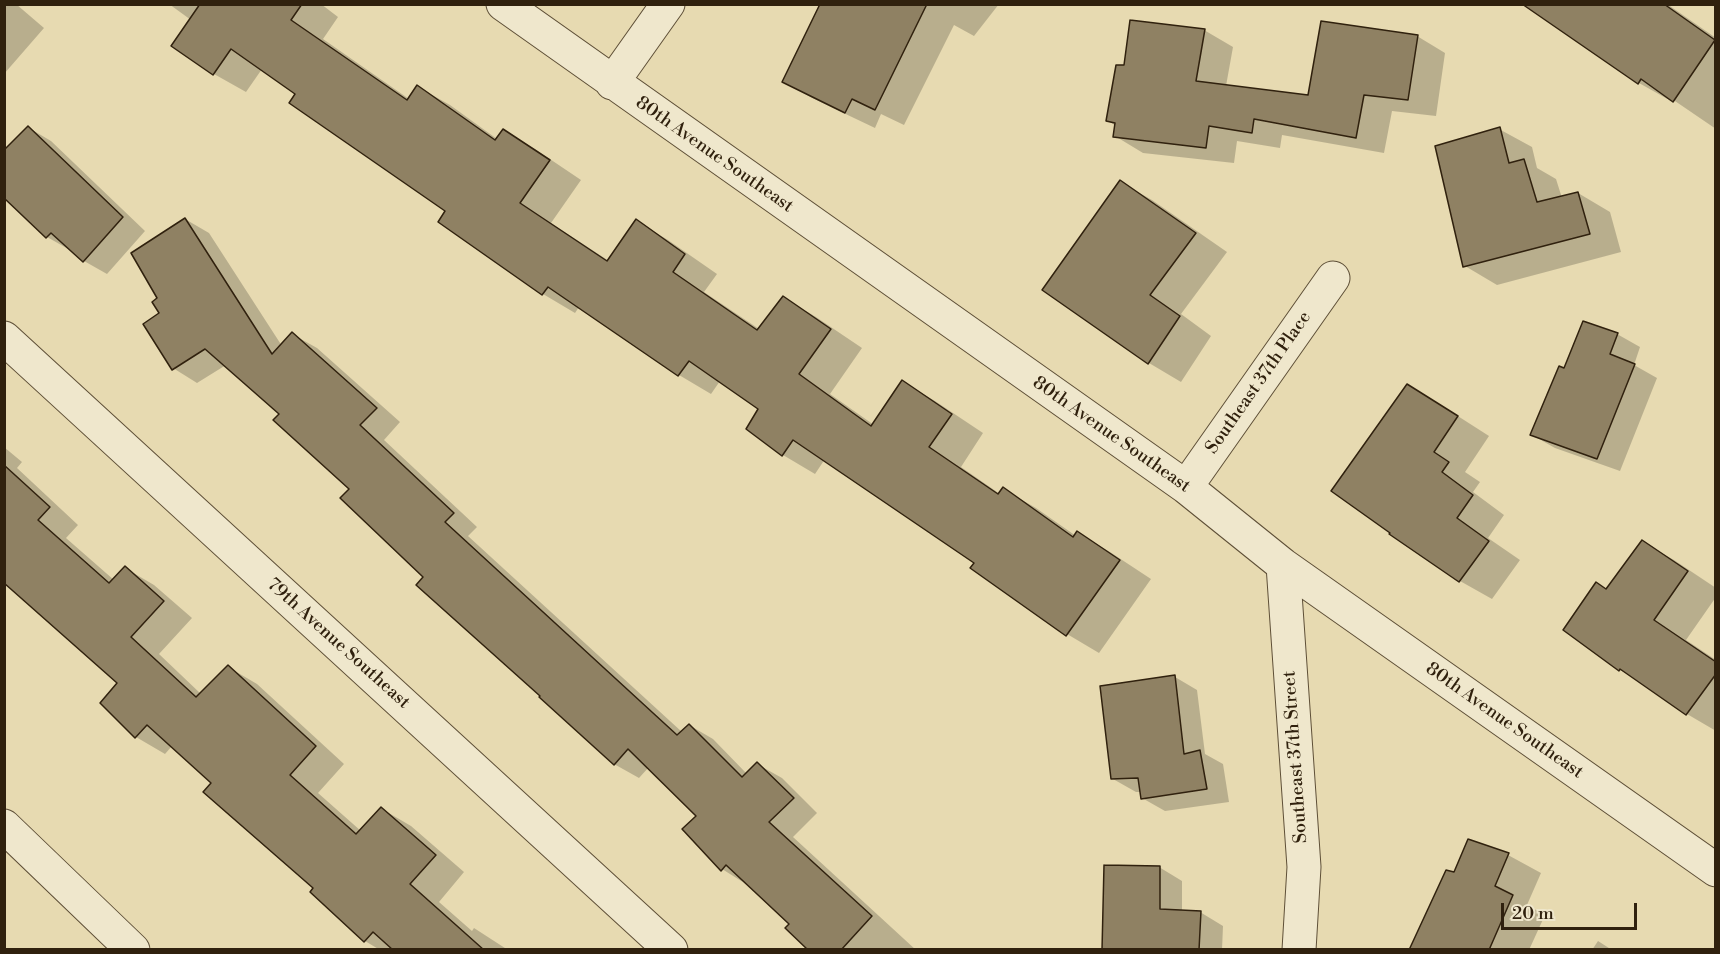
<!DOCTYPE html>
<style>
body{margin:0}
#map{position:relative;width:1720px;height:954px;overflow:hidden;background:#e7dab1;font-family:"Libre Bodoni",serif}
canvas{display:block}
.frame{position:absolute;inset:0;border:6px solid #30210e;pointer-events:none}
.scale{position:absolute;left:1501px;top:903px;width:136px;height:27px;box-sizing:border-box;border:3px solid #30210e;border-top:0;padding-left:8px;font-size:18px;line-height:21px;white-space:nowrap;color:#30210e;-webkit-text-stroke:4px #efe7cc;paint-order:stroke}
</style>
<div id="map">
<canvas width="1720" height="954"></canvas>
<div class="frame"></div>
<div class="scale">20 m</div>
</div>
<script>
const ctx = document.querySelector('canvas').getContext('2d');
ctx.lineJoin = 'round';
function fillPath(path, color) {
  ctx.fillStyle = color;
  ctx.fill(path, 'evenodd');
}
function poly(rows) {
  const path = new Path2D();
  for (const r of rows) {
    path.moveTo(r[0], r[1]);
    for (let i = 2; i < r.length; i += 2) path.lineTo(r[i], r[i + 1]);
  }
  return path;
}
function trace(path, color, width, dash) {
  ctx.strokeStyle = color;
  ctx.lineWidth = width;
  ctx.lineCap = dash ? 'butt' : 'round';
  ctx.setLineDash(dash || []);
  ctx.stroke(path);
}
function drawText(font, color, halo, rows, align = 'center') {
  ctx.font = font + ' "Libre Bodoni",serif';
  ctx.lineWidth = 4.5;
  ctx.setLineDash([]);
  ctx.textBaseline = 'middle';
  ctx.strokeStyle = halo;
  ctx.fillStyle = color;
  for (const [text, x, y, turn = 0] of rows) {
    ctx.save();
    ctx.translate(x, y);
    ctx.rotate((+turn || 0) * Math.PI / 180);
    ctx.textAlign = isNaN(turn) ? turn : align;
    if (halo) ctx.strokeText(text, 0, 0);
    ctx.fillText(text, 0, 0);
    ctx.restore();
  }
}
fillPath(poly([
 [4,4,16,4,44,28,4,74],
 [169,4,321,4,338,17,323,39,409,99,418,87,450,105,497,139,503,131,535,149,581,180,551,223,609,261,636,221,668,240,717,274,704,292,759,329,784,298,816,317,862,348,830,394,874,425,903,382,935,401,983,433,961,467,1000,494,1003,489,1036,508,1076,536,1078,533,1110,552,1151,579,1099,653,1067,634,976,563,825,459,815,474,783,455,748,429,760,408,720,381,711,394,679,375,579,307,575,313,543,294,440,221,447,211,297,94,262,69,246,92,214,74,191,20],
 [821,4,999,4,974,36,954,25,904,125,881,114,875,128,812,98,784,82],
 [1541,4,1667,4,1716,38,1716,129,1672,99,1671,101,1639,83],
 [1204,30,1233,47,1226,86,1309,96,1417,36,1445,53,1436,116,1392,111,1384,153,1282,135,1280,148,1237,141,1234,163,1143,153,1115,136,1116,126,1108,121,1125,67],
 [29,128,51,141,145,231,107,274,84,261,71,249,70,250,47,237],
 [1499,129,1532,147,1537,168,1556,179,1562,198,1578,193,1610,212,1621,252,1497,285,1465,266],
 [1120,182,1152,200,1227,252,1181,314,1211,336,1181,382,1149,363,1044,290],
 [185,219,209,233,282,346,292,334,317,348,400,422,384,440,477,527,468,536,682,732,689,725,713,739,747,774,757,764,782,778,817,813,793,837,916,950,811,950,791,924,746,884,722,869,698,817,649,767,639,778,614,764,542,696,425,577,351,489,281,414,226,365,197,383,173,368,159,299],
 [1617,334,1640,347,1634,365,1657,378,1620,471,1555,448,1532,435,1565,369],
 [1439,404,1489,436,1465,472,1480,482,1473,492,1504,515,1488,538,1520,560,1492,599,1460,581,1391,534],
 [4,447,22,462,17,468,78,525,66,538,114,580,125,568,154,585,192,618,159,654,201,694,228,667,257,684,344,764,318,793,361,831,382,809,411,826,464,872,439,902,472,931,474,928,508,950,380,950,365,941,312,892,315,888,213,783,172,746,165,754,136,737,119,683,4,555],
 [1642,542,1674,560,1716,588,1716,597,1686,640,1716,660,1716,731,1687,714,1643,683,1620,670,1607,590],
 [1175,677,1197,690,1205,754,1223,764,1229,802,1165,811,1142,798,1141,792,1136,792,1113,779],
 [1469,840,1508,855,1541,873,1527,905,1545,915,1529,950,1411,950,1454,874],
 [1159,867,1182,881,1182,912,1200,912,1223,926,1222,950,1103,950],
 [1598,941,1612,950,1592,950]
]), '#0003');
const building = poly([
 [200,4,302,4,291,20,407,100,417,85,495,140,503,129,550,160,520,203,607,261,636,219,685,254,673,272,757,330,783,296,831,329,799,374,871,426,902,380,952,414,929,447,998,494,1003,487,1073,537,1077,531,1120,560,1066,636,970,568,974,563,793,440,782,456,746,429,758,409,689,361,678,376,548,287,542,295,438,222,445,211,289,103,295,94,231,49,213,75,171,46,200,4],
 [820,4,927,4,875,110,852,99,845,113,782,82,820,4],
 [1522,4,1664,4,1715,40,1673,102,1641,79,1638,84,1522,4],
 [1130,20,1205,29,1196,81,1308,95,1321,21,1418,35,1408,100,1364,95,1356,138,1254,119,1252,133,1209,126,1206,148,1113,137,1115,123,1106,121,1116,65,1124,65,1130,20],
 [28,126,123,217,83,262,51,233,46,238,4,198,4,150,28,126],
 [1500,127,1509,163,1524,159,1537,202,1578,192,1590,234,1463,267,1435,146,1500,127],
 [1120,180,1196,233,1150,295,1180,316,1148,364,1042,290,1120,180],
 [185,218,272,354,292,332,377,408,360,425,454,513,445,522,677,735,689,724,742,777,757,762,794,798,769,822,872,916,841,950,808,950,785,928,789,924,726,865,721,871,682,829,696,816,628,749,614,765,539,697,540,696,416,585,423,577,340,498,349,489,273,420,279,414,205,349,172,370,143,324,159,313,152,302,157,298,131,253,185,218],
 [1583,321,1618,333,1610,354,1635,364,1597,459,1530,435,1559,366,1564,368,1583,321],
 [1407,384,1458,416,1434,452,1449,462,1442,472,1473,495,1457,518,1489,541,1459,582,1389,534,1390,533,1331,491,1407,384],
 [4,465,50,507,38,520,109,583,125,566,164,601,131,637,196,697,228,665,316,746,290,775,356,834,381,807,436,855,410,884,484,950,393,950,373,932,364,942,310,892,313,888,203,792,211,783,147,725,135,738,100,703,117,683,4,583,4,465],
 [1642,540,1688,571,1654,620,1716,662,1716,674,1686,715,1620,669,1619,671,1563,630,1596,582,1606,589,1642,540],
 [1175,675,1184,754,1200,750,1207,789,1141,799,1138,778,1111,779,1100,686,1175,675],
 [1468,839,1509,853,1495,886,1513,895,1489,950,1409,950,1446,870,1454,872,1468,839],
 [1104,865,1160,866,1160,909,1201,911,1199,950,1102,950,1104,865]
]);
fillPath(building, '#8f8163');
trace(building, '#30210e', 1.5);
const minor = poly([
 [503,4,1186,487,1283,565,1716,870],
 [612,83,668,4],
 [4,338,671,950],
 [1186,487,1333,278],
 [1283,565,1304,867,1299,950],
 [4,826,133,950]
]);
trace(minor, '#5e4f37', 35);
trace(minor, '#efe7cc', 33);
drawText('18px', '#30210e', '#efe7cc', [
 ["80th Avenue Southeast",714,155,35],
 ["Southeast 37th Place",1259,383,-55],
 ["80th Avenue Southeast",1111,435,35],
 ["79th Avenue Southeast",338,644,42],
 ["80th Avenue Southeast",1504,721,35],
 ["Southeast 37th Street",1296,757,-94]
]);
</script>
